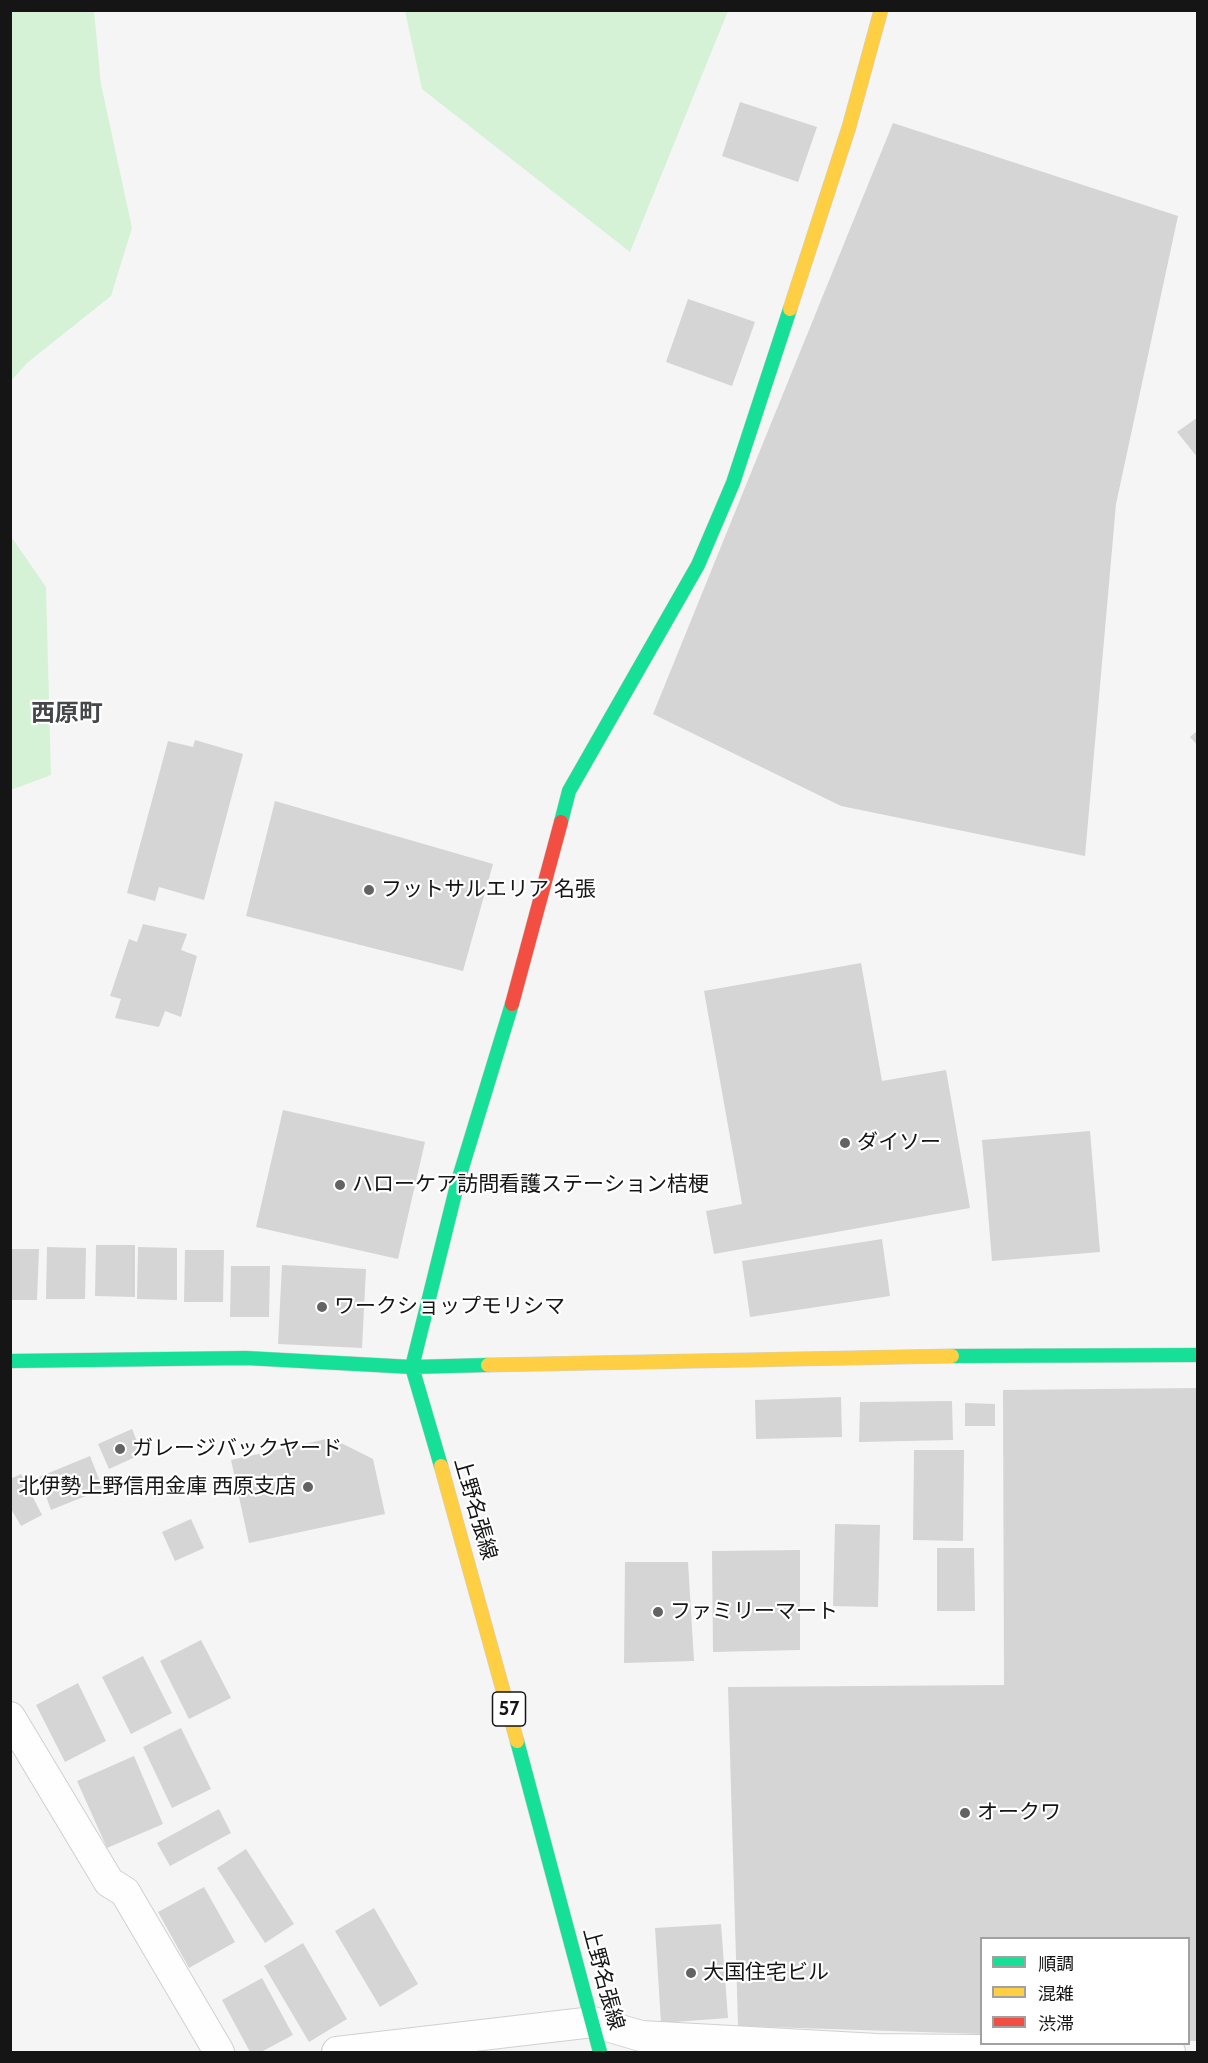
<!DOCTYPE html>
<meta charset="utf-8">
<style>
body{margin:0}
#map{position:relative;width:1208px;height:2063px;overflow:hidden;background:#f5f5f6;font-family:Cabin,"Noto Sans JP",sans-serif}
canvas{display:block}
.frame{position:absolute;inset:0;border:12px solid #151516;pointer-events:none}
.legend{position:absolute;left:980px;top:1937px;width:210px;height:108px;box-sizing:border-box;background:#fff;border:2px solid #a1a1a2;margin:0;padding:8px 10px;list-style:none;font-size:18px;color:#151516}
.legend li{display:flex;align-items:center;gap:12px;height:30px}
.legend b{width:30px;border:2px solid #a1a1a2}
</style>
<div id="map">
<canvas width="1208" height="2063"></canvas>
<div class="frame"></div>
<ul class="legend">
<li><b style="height:8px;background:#16e098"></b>順調</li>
<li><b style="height:8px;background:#ffcf43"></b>混雑</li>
<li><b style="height:8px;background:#f24e42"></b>渋滞</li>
</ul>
</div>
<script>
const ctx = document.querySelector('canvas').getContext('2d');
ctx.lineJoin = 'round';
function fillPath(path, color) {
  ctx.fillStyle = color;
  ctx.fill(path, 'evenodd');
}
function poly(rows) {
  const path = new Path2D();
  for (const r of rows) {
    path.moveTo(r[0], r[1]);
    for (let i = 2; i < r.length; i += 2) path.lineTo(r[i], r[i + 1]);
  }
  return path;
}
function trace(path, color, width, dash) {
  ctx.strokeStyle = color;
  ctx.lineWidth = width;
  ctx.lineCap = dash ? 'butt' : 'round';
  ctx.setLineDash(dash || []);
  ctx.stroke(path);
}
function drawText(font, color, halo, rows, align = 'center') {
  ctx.font = font + ' Cabin,"Noto Sans JP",sans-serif';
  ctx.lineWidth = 4.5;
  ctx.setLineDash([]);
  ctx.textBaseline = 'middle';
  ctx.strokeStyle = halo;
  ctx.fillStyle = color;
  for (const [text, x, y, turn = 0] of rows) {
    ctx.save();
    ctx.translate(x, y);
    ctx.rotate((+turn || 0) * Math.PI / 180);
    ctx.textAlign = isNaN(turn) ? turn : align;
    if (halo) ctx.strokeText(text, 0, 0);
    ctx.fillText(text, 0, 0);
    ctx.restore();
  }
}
fillPath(poly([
 [11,10,94,11,101,84,132,228,111,296,27,363,11,381],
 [405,11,728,11,630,252,422,89],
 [10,535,46,587,51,775,11,790]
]), '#d6f2d6');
fillPath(poly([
 [740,102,817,127,798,182,722,156],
 [893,123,1178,216,1116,504,1085,856,841,806,653,714],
 [688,299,755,322,732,386,666,362],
 [1198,417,1198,458,1177,432],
 [1198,730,1198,746,1190,737],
 [195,740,243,754,204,900,159,887,155,901,127,893,168,741,193,747],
 [275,801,493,864,463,971,246,916],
 [143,924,187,934,181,950,197,956,181,1017,165,1011,159,1027,115,1018,121,999,110,996,129,939,137,942],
 [861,963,882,1081,946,1070,970,1208,714,1254,706,1211,742,1204,704,991],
 [283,1110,425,1142,398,1259,256,1227],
 [1090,1131,1100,1252,992,1261,982,1140],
 [882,1239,890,1296,750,1317,742,1261],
 [96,1245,135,1245,135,1297,95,1296],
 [47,1247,86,1248,85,1299,46,1299],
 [138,1247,177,1248,177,1300,137,1299],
 [10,1249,39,1249,37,1300,10,1300],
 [185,1250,224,1250,223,1302,184,1302],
 [282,1265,366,1269,362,1348,278,1344],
 [231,1266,270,1266,269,1317,230,1317],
 [1198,1388,1198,2041,1188,2041,1188,1938,982,1938,982,2034,738,2026,728,1687,1004,1685,1003,1390],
 [841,1397,842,1437,756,1439,755,1400],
 [952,1401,953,1440,859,1442,860,1402],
 [965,1403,995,1404,995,1426,965,1426],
 [132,1429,142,1454,109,1469,98,1444],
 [331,1438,373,1459,385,1514,249,1543,231,1460],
 [914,1450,964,1450,963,1541,913,1540],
 [90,1456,103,1489,51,1510,39,1477],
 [21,1474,42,1515,21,1526,10,1507,10,1479],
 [191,1519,204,1548,175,1561,162,1532],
 [835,1524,880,1525,878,1607,833,1606],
 [937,1548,974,1548,975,1611,937,1611],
 [800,1550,800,1650,713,1652,712,1551],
 [625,1562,688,1562,694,1661,624,1663],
 [201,1640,231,1698,189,1719,160,1661],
 [143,1656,172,1713,131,1734,102,1677],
 [78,1683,106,1741,65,1762,36,1705],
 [181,1728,211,1789,172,1808,143,1747],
 [134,1756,163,1824,107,1848,77,1781],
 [219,1809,231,1833,170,1866,157,1843],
 [246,1849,294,1924,265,1943,217,1868],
 [204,1887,235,1942,189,1968,158,1912],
 [374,1908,418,1984,380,2007,335,1931],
 [721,1924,728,2018,661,2023,655,1928],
 [303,1943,347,2019,309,2042,264,1966],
 [262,1978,293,2035,261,2052,250,2052,222,2000]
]), '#d6d5d5');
const street = poly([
 [10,1717,109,1882,125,1892,219,2052],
 [337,2052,593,2022,641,2036,877,2049,1170,2052]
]);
const fast = poly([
 [561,822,569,791,698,565,733,483,790,309],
 [952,1356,1198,1355],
 [10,1361,246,1358,412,1367,441,1466],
 [488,1365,412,1367,458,1181,512,1004],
 [517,1741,600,2052]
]);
const slow = poly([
 [790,309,849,127,881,10],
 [488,1365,952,1356],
 [441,1466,517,1741]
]);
const jam = poly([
 [512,1004,561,822]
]);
trace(street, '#d0d0d1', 32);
trace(fast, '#d0d0d1', 15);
trace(slow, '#d0d0d1', 15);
trace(jam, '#d0d0d1', 15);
trace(street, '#fefefe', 30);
trace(fast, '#16e098', 14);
trace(slow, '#ffcf43', 14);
trace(jam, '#f24e42', 14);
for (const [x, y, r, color] of [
 [369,890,6,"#636364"],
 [845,1143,6,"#636364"],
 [340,1185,6,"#636364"],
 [322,1307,6,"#636364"],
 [120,1449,6,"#636364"],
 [308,1487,6,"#636364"],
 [658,1612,6,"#636364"],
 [965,1813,6,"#636364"],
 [691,1973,6,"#636364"]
]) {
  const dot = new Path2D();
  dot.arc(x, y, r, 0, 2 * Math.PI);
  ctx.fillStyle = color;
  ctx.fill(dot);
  trace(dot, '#fff', 2);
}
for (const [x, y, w] of [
 [509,1709,33]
]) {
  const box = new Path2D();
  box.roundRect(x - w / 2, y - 17, w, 34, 4.5);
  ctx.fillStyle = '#fff';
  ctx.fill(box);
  trace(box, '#151516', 1.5);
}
drawText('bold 20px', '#151516', null, [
 ["57",509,1709]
]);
drawText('21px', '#151516', '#fff', [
 ["フットサルエリア 名張",381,890],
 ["ダイソー",857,1143],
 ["ハローケア訪問看護ステーション桔梗",352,1185],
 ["ワークショップモリシマ",334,1307],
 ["ガレージバックヤード",132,1449],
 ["北伊勢上野信用金庫 西原支店",296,1487,"right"],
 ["ファミリーマート",670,1612],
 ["オークワ",977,1813],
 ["大国住宅ビル",703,1973]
], 'left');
drawText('21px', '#151516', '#fff', [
 ["上野名張線",475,1509,74],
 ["上野名張線",603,1979,75]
]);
drawText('bold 24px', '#464749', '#fff', [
 ["西原町",67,714]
]);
</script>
